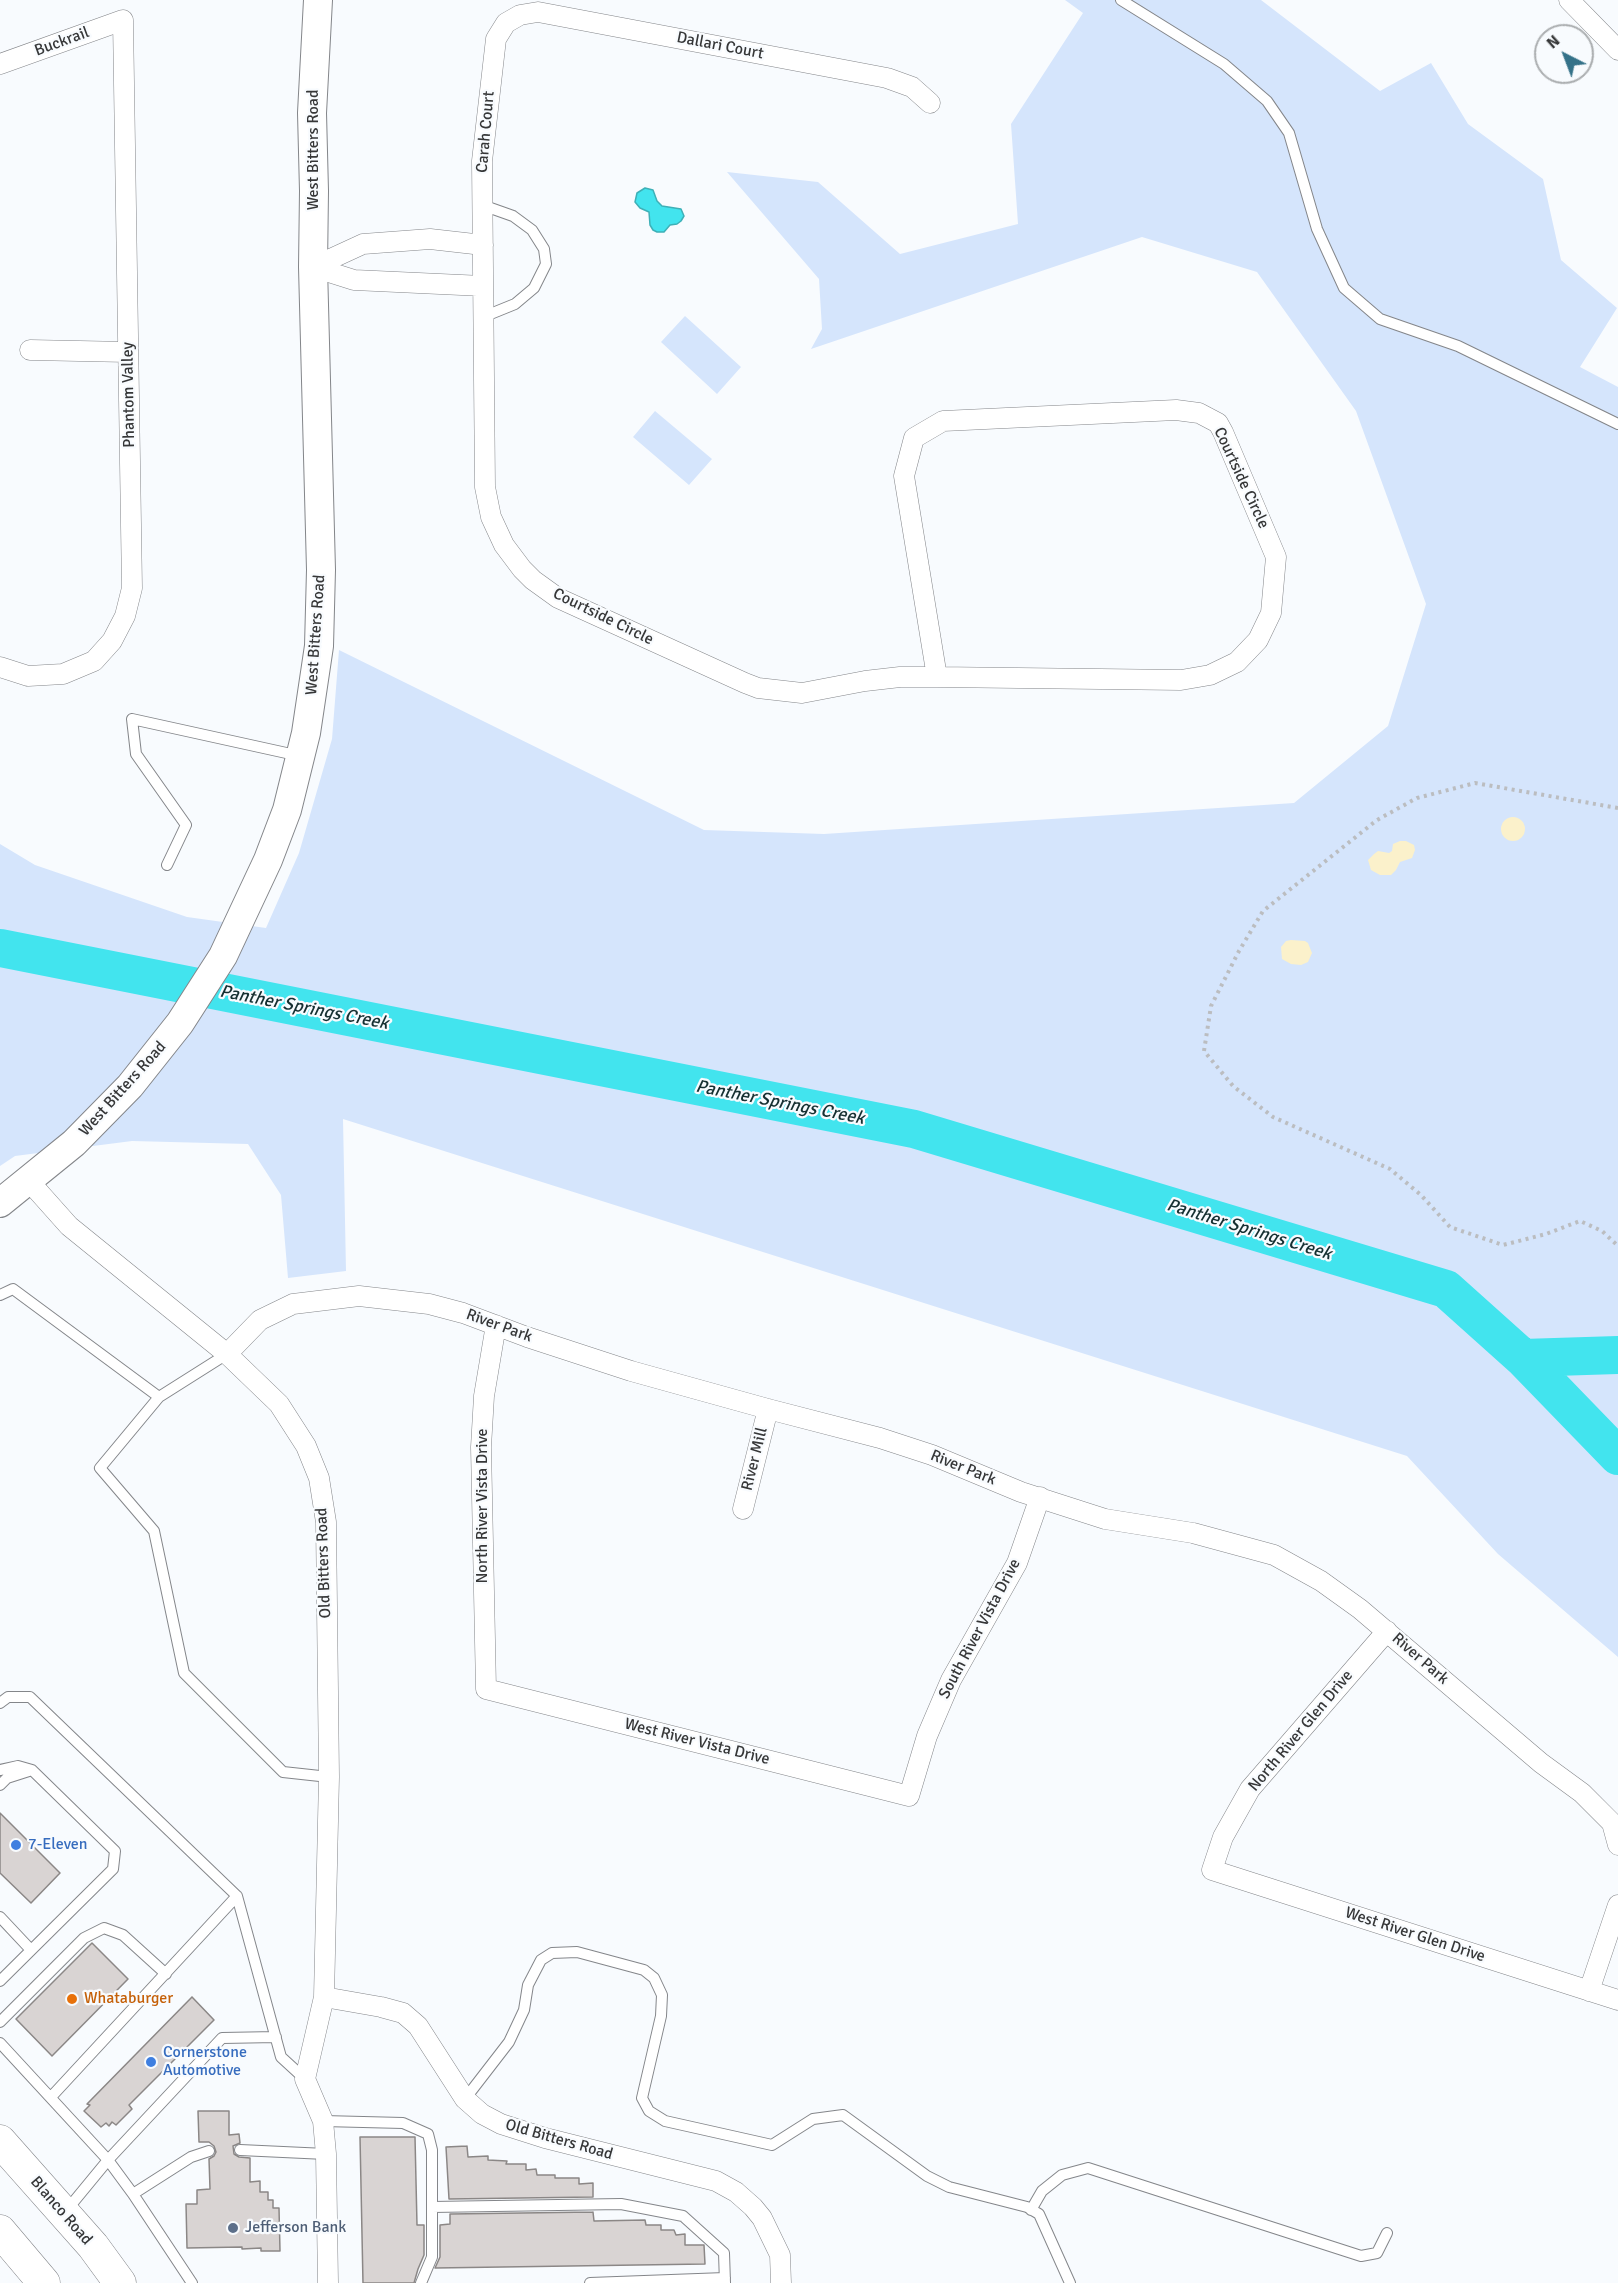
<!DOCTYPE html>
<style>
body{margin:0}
#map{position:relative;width:1618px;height:2283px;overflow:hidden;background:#f8fbfe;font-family:Signika,sans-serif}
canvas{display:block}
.north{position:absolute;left:1534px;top:24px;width:60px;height:60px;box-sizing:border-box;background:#f8fbfe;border:2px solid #aaadaf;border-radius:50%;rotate:318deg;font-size:16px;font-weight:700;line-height:24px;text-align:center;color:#363738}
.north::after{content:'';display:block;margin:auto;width:21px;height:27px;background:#357289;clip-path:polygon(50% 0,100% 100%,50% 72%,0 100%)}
</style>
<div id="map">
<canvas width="1618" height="2283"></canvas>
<div class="north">N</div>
</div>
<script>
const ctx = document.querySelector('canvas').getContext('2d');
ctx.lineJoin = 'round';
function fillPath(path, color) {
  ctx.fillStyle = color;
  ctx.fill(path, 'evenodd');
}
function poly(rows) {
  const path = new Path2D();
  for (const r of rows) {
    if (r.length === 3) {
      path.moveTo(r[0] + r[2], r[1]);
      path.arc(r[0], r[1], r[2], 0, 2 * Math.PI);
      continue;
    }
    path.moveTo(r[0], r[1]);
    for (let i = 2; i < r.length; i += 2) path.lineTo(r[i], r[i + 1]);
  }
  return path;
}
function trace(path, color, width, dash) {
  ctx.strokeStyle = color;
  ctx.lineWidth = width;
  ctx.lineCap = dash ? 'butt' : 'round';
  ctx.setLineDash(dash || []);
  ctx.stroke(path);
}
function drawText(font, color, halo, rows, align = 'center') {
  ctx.font = font + ' Signika,sans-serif';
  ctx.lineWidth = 4.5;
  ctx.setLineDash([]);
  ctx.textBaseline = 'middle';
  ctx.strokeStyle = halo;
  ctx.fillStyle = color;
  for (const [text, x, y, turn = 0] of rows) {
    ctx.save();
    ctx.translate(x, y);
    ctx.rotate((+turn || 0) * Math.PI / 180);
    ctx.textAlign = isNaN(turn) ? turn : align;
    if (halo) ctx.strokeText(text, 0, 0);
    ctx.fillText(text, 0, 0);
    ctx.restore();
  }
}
fillPath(poly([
 [1065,0,1261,0,1380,91,1431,63,1468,124,1543,179,1561,260,1617,308,1580,367,1618,387,1618,1657,1498,1554,1407,1456,343,1119,346,1271,288,1278,281,1195,248,1144,132,1141,15,1156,0,1166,0,844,35,865,187,917,266,928,299,853,332,739,339,650,704,830,824,834,1294,803,1388,726,1426,604,1356,411,1257,272,1142,237,811,349,822,329,819,279,727,172,818,182,900,254,1018,224,1011,124,1083,13],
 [685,316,741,367,717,394,661,342],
 [655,411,712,459,689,485,633,437]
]), '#d5e5fc');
fillPath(poly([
 [1513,829,12],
 [1400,841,1406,841,1414,845,1415,850,1412,858,1400,862,1396,870,1391,875,1380,875,1371,870,1368,860,1374,854,1378,851,1389,853,1392,851,1393,844],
 [1291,940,1305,941,1308,943,1312,953,1308,962,1301,965,1291,964,1282,959,1281,947,1286,941]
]), '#fbf1cb');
const water = poly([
 [645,188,653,190,657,201,662,206,681,209,684,216,681,221,677,224,670,225,664,232,657,232,653,230,650,225,649,212,640,208,635,202,637,193,645,188]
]);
fillPath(water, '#42e4ee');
trace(water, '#3eb0b7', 1.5);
trace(poly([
 [0,948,914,1129,1446,1289,1523,1358,1618,1456],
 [1523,1358,1618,1355]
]), '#42e4ee', 38);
const building = poly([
 [0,1813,60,1873,31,1903,0,1873,0,1813],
 [92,1943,128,1979,52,2056,16,2019,92,1943],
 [192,1997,214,2020,129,2105,132,2109,116,2125,112,2122,109,2126,106,2123,101,2127,84,2111,90,2105,87,2104,192,1997],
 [198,2111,229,2111,229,2135,239,2134,240,2143,233,2146,234,2154,239,2157,250,2158,250,2182,260,2181,260,2192,268,2192,268,2200,273,2200,273,2208,279,2208,280,2251,261,2251,261,2248,242,2249,242,2247,187,2248,186,2204,197,2204,197,2190,210,2189,209,2159,214,2156,216,2152,214,2146,209,2142,199,2142,198,2111],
 [360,2137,415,2137,417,2225,424,2225,424,2255,418,2269,414,2283,363,2283,360,2137],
 [467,2146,468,2157,488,2156,488,2160,507,2161,506,2164,526,2164,526,2170,536,2169,537,2175,555,2175,555,2178,579,2178,579,2184,593,2183,593,2197,449,2199,446,2147,467,2146],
 [593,2212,594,2221,645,2220,646,2225,661,2225,661,2230,674,2230,676,2235,685,2234,685,2245,704,2245,705,2264,435,2268,440,2257,440,2225,450,2224,450,2214,593,2212]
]);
fillPath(building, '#d9d4d3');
trace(building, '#8b8786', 1.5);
const lane = poly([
 [1121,0,1224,64,1267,101,1289,133,1317,229,1344,288,1380,319,1458,346,1618,424],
 [482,205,513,216,532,230,544,249,546,264,534,288,515,304,483,317],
 [167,865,186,825,136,754,132,719,300,756],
 [0,1295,13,1289,159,1397,227,1354],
 [159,1397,100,1468,154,1531,184,1673,283,1772,329,1777],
 [0,1703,8,1697,30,1697,237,1896,281,2057,305,2079],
 [0,1770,18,1766,32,1770,115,1851,113,1869,0,1981],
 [0,1785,7,1778,32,1770],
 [0,1917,31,1950],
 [0,2022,84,1938,104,1928,123,1935,166,1974],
 [0,2043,108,2160,133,2194,192,2283],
 [51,2097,237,1896],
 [465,2099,509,2042,524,2010,528,1985,541,1960,552,1953,577,1952,644,1970,654,1978,662,1995,661,2016,642,2098,649,2111,665,2121,772,2145,813,2119,843,2115,927,2176,949,2187,1027,2207,1039,2214,1070,2283],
 [323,2121,403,2123,428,2134,432,2150,432,2257,421,2283],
 [240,2150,326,2154],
 [133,2194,191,2157,209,2151],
 [432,2207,621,2204,683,2216,724,2253,725,2283],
 [1031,2210,1042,2191,1062,2175,1088,2168,1361,2256,1377,2253,1387,2233],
 [66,2211,108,2160,222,2038,276,2037],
 [590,2283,725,2278]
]);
const street = poly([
 [1569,0,1618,50],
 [0,64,123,20,132,588,125,616,112,641,94,661,63,674,28,676,0,667],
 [930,103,912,87,887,78,538,12,520,15,506,23,496,39,482,161,485,487,491,517,504,545,522,569,533,580,558,598,745,683,758,688,802,693,865,681,900,677,937,677],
 [483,286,354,280,313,267,363,244,430,239,483,245],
 [30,350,128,352],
 [1176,410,1199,413,1218,423,1223,432,1276,557,1271,613,1258,640,1237,662,1210,675,1181,680,937,677,904,476,914,438,943,421,1176,410],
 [28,1180,69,1226,227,1354,279,1404,306,1446,319,1478,326,1522,329,1777,324,1997,305,2079,323,2121,326,2154,328,2283],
 [496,1325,484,1396,481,1447,486,1689,909,1796,927,1736,951,1680,1017,1563,1040,1497],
 [227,1354,260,1320,293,1304,359,1296,429,1304,463,1313,527,1337,631,1371,768,1409,880,1438,932,1455,1021,1492,1105,1519,1193,1533,1274,1555,1321,1581,1360,1609,1541,1763,1582,1793,1612,1823,1618,1845],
 [743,1509,768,1409],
 [1387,1631,1250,1789,1223,1837,1212,1870,1618,2000],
 [1589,1991,1618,1905],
 [324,1997,381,2007,403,2013,418,2026,465,2099,482,2114,501,2124,545,2138,716,2181,736,2192,753,2207,762,2218,780,2255,781,2283]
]);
const secondary = poly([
 [0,1203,74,1143,130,1086,180,1023,223,956,268,860,287,810,306,733,319,646,321,570,313,267,314,191,312,113,318,0]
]);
const primary = poly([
 [0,2141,93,2246,120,2283],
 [0,2231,44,2283]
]);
trace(lane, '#84868a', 12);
trace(street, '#84868a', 21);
trace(secondary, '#84868a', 30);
trace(primary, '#84868a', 33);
trace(poly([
 [1618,808,1475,783,1417,798,1377,820,1263,911,1239,951,1211,1006,1204,1051,1233,1086,1273,1117,1390,1169,1421,1195,1450,1227,1503,1245,1546,1234,1580,1221,1602,1231,1618,1246]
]), '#bbbdc0', 4, [3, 4.5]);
trace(lane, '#fff', 10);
trace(street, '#fff', 20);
trace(secondary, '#fff', 28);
trace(primary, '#fff', 32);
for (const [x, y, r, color] of [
 [16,1845,6,"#3f7fe0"],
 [72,1999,6,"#e8710a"],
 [151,2062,6,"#3f7fe0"],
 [233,2228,6,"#5c6f8a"]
]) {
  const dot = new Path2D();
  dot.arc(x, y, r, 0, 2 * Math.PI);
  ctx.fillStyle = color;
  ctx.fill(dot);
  trace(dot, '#f8fbfe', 2);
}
drawText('16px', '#363738', '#f8fbfe', [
 ["Buckrail",62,42,-20],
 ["Dallari Court",720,46,11],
 ["Carah Court",486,132,-85],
 ["West Bitters Road",314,150,-90],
 ["Phantom Valley",129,395,-91],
 ["Courtside Circle",1241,478,65],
 ["Courtside Circle",603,617,26],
 ["West Bitters Road",316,635,-86],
 ["West Bitters Road",123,1089,-48],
 ["River Park",499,1326,20],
 ["River Mill",755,1459,-76],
 ["River Park",963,1468,22],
 ["North River Vista Drive",483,1506,-90],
 ["Old Bitters Road",324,1563,-92],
 ["South River Vista Drive",980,1629,-62],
 ["River Park",1420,1659,41],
 ["North River Glen Drive",1301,1731,-50],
 ["West River Vista Drive",697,1742,14],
 ["West River Glen Drive",1415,1935,18],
 ["Old Bitters Road",559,2140,16],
 ["Blanco Road",61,2211,49]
]);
drawText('16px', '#366cbe', '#f8fbfe', [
 ["7-Eleven",28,1845],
 ["Cornerstone",163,2053],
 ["Automotive",163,2071]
], 'left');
drawText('16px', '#c56008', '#f8fbfe', [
 ["Whataburger",84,1999]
], 'left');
drawText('16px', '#4e5e75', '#f8fbfe', [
 ["Jefferson Bank",245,2228]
], 'left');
drawText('italic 18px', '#163032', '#f8fbfe', [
 ["Panther Springs Creek",304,1008,11],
 ["Panther Springs Creek",780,1103,11],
 ["Panther Springs Creek",1249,1230,17]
]);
</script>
